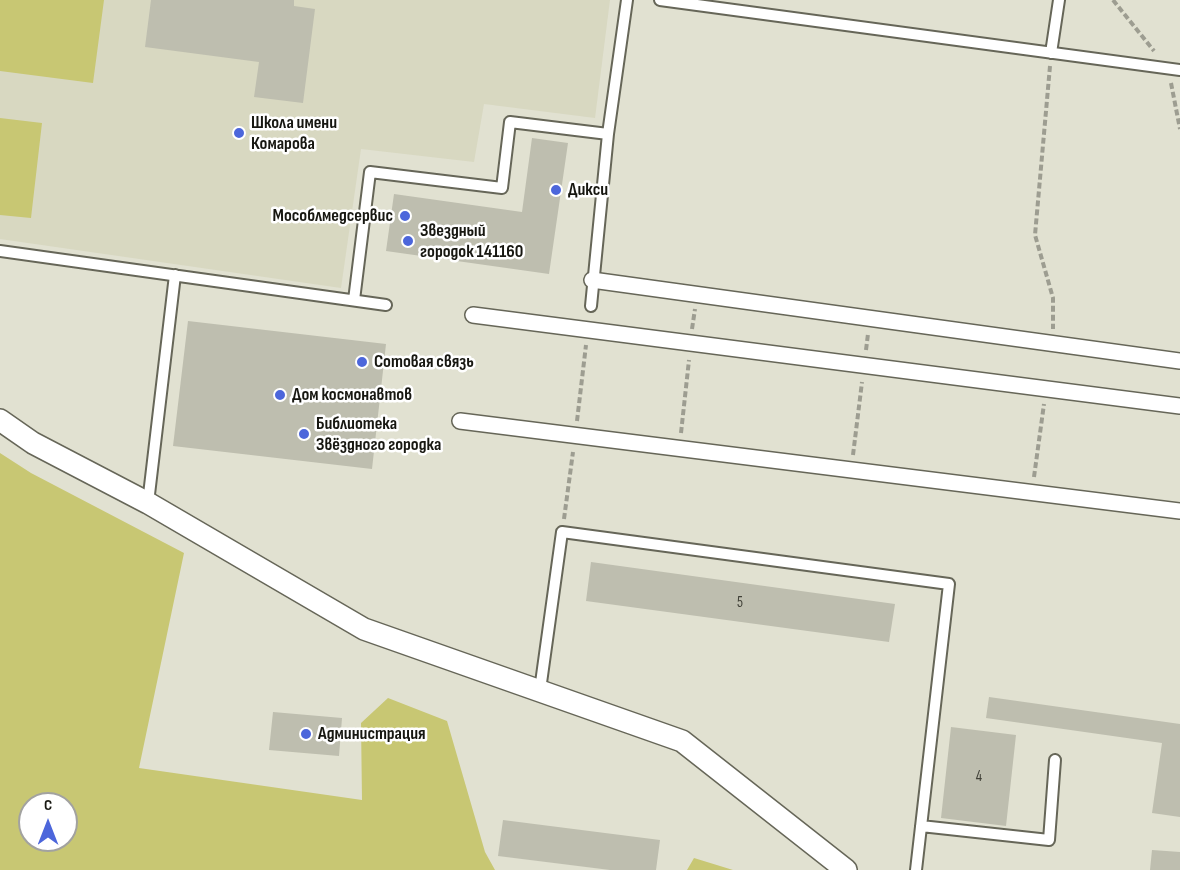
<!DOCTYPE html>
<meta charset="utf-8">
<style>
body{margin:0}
#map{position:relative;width:1180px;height:870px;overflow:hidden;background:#e1e1d1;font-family:"Sofia Sans Condensed",sans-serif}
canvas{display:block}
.north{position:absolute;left:18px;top:792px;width:60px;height:60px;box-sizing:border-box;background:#fff;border:2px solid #a2a2a0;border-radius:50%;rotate:0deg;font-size:16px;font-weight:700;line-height:24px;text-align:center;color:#171711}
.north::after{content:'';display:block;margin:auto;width:21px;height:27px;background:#4c66db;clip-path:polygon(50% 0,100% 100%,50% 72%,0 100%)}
</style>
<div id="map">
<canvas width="1180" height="870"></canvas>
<div class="north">С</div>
</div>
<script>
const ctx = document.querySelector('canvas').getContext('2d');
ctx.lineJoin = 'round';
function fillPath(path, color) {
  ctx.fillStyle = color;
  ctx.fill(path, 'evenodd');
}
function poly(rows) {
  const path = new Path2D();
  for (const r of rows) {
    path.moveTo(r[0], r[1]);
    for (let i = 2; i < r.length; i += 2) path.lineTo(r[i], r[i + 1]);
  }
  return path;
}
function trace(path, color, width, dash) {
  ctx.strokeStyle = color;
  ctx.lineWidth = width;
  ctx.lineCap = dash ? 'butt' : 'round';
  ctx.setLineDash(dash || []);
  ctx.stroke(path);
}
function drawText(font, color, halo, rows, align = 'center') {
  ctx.font = font + ' "Sofia Sans Condensed",sans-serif';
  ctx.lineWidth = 5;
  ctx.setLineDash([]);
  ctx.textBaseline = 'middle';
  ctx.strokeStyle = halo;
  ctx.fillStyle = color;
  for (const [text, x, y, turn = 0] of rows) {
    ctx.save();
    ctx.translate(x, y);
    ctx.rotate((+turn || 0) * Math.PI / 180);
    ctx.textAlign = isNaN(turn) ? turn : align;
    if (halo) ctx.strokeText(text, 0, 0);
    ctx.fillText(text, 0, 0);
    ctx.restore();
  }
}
fillPath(poly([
 [0,0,610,0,595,118,484,104,474,162,361,149,341,288,0,239]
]), '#d8d8c1');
fillPath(poly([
 [0,0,104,0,93,83,0,71],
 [0,118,42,123,31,218,0,215],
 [0,453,31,473,184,553,139,768,362,800,361,723,388,698,447,721,485,852,495,870,0,870],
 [30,804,66,804,66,840,30,840],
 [694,858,733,870,687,870]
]), '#c8c773');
fillPath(poly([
 [151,0,294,0,294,6,315,9,303,103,254,97,259,62,145,47],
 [532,138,568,143,549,274,386,251,394,194,522,212],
 [188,321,386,344,372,469,173,446],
 [591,562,895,604,889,642,586,601],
 [989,697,1180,724,1180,817,1152,813,1162,743,986,718],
 [273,712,342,718,339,756,269,750],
 [951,727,1016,735,1006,826,941,818],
 [503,820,660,840,656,870,610,870,498,856],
 [1152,850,1180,852,1180,870,1150,870]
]), '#bebeaf');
const service = poly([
 [660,0,1180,70],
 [1051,53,1059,0],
 [0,251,386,305],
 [354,300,370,172,502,188,510,122,608,134],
 [591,306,608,134,627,0],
 [148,503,175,275],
 [540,690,562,532,949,584,916,870],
 [921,826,1049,840,1055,760]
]);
const pedestrian = poly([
 [592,280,1180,361],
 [473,315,1180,406],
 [460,421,1180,511]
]);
const minor = poly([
 [0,420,33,443,148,503,364,629,682,741,846,870]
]);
trace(service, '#666658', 14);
trace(pedestrian, '#666658', 18);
trace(minor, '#666658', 24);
trace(poly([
 [1113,0,1154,51],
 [1050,66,1035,235,1053,298,1053,329],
 [1171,83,1180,129],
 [692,329,695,309],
 [866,350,868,334],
 [577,421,586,345],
 [681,433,689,360],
 [853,455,862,382],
 [1034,477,1044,404],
 [564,519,573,452]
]), '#9d9d91', 4, [6, 3]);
trace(service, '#fff', 10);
trace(pedestrian, '#fff', 15);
trace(minor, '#fff', 21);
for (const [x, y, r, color] of [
 [239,133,6,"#4c66db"],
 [556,190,6,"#4c66db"],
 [405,216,6,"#4c66db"],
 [408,241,6,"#4c66db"],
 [362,362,6,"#4c66db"],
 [280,395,6,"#4c66db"],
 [304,434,6,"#4c66db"],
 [306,734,6,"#4c66db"]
]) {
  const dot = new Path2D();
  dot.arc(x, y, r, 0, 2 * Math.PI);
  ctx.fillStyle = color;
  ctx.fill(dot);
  trace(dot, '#fff', 2);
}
drawText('15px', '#414138', null, [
 ["5",740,603],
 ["4",979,777]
]);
drawText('bold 18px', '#171711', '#fff', [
 ["Школа имени",251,123],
 ["Комарова",251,144],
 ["Дикси",568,190],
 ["Мособлмедсервис",393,216,"right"],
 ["Звездный",420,231],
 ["городок 141160",420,252],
 ["Сотовая связь",374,362],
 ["Дом космонавтов",292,395],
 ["Библиотека",316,424],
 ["Звёздного городка",316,445],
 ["Администрация",318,734]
], 'left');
</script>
